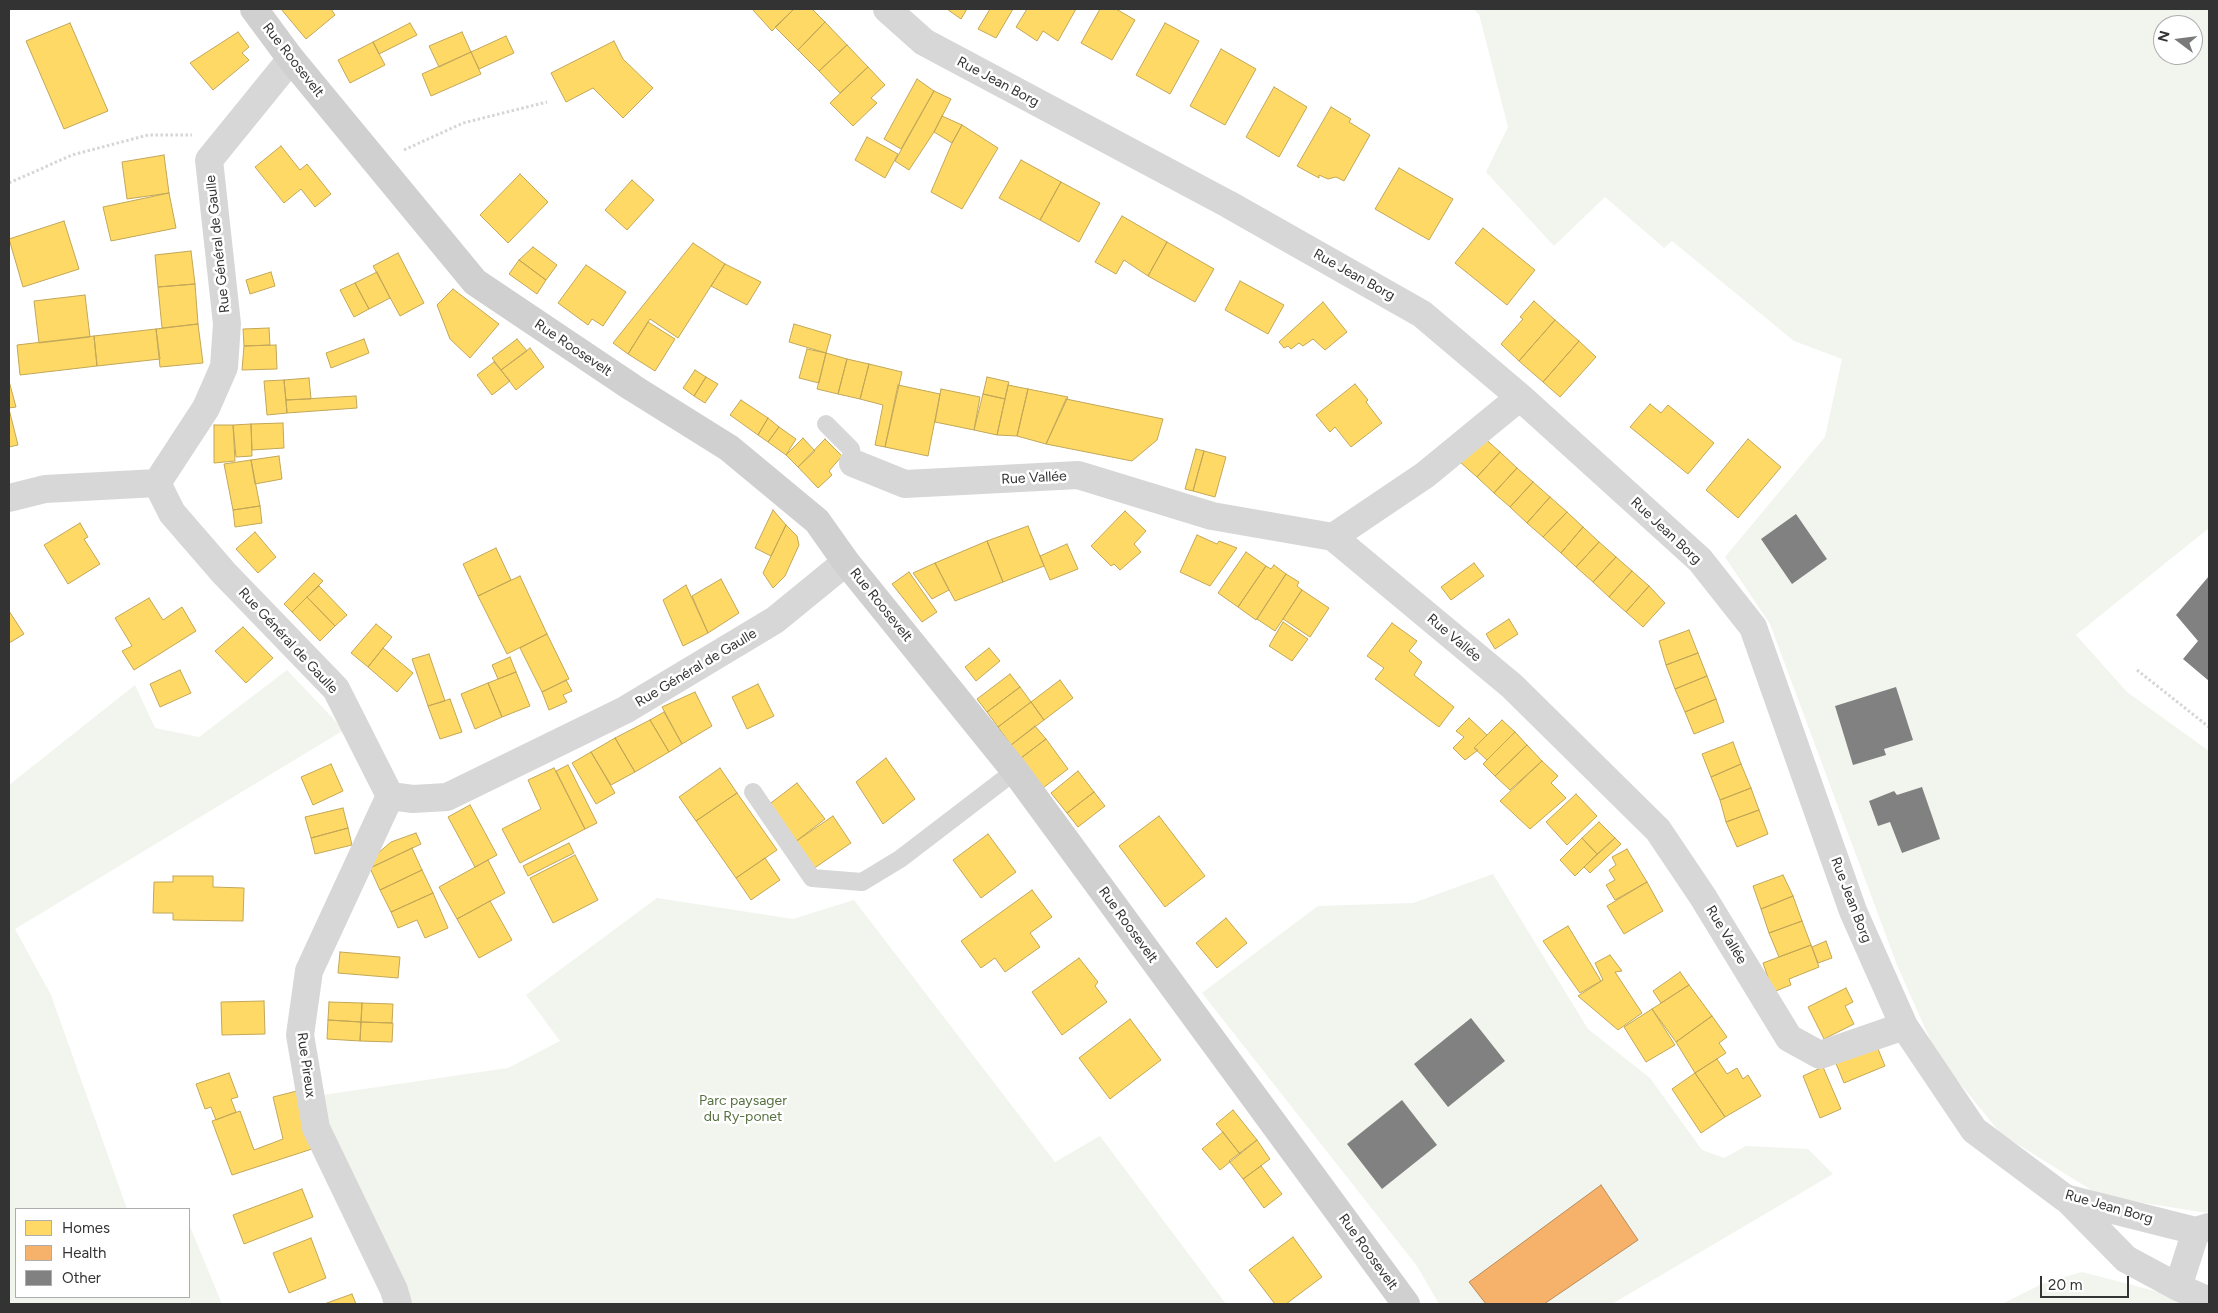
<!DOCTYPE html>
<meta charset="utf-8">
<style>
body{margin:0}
#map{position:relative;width:2218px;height:1313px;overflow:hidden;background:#fff;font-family:Figtree,sans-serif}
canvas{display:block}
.frame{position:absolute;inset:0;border:10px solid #333;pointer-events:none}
.legend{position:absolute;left:15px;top:1208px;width:175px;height:90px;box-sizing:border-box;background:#fff;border:1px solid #adadad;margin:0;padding:6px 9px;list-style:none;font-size:15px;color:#333}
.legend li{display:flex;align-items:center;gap:10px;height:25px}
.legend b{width:25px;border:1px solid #adadad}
.north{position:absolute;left:2153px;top:15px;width:50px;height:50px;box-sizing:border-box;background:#fff;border:1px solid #adadad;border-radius:50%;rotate:285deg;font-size:14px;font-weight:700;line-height:20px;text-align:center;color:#333}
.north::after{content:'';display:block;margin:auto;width:18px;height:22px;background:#7a7a7a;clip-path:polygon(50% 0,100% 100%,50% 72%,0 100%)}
.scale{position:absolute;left:2040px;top:1276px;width:89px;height:22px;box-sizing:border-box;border:2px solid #333;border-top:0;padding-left:6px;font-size:15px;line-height:18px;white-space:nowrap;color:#333;-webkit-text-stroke:4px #fff;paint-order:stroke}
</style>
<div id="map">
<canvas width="2218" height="1313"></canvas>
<div class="frame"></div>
<ul class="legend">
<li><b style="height:14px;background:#ffd966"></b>Homes</li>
<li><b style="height:14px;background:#f6b26b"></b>Health</li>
<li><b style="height:14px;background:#818181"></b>Other</li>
</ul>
<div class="north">N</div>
<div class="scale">20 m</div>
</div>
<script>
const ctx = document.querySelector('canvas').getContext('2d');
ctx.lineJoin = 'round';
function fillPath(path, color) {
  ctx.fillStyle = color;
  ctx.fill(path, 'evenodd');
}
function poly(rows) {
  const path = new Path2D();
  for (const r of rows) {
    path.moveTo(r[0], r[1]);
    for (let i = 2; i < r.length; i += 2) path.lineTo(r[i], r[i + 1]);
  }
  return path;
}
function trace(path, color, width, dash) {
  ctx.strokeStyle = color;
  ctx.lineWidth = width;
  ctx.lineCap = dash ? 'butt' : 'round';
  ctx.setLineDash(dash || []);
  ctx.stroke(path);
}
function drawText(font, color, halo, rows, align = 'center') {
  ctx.font = font + ' Figtree,sans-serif';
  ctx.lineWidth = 5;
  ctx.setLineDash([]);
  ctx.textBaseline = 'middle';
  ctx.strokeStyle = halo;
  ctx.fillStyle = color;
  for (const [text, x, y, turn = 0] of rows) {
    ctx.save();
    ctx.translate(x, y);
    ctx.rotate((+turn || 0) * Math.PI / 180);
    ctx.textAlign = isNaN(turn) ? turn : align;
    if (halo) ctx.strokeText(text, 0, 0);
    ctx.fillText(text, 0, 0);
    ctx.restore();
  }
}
fillPath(poly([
 [1473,9,2209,9,2209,528,2076,635,2127,692,2209,751,2209,1210,2207,1213,2101,1196,2001,1134,1937,1055,1897,965,1770,624,1725,557,1825,437,1842,359,1794,341,1672,241,1664,248,1605,197,1554,246,1486,172,1508,127,1479,14],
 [2163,25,2193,25,2193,55,2163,55],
 [287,670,344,730,15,929,51,995,127,1209,16,1209,16,1297,189,1297,189,1224,222,1304,9,1304,9,785,135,685,155,728,199,737],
 [1493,874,1588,1029,1650,1078,1702,1150,1724,1158,1746,1146,1808,1149,1833,1174,1612,1304,1439,1304,1417,1266,1202,993,1318,906,1413,903],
 [657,898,793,919,854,900,1055,1162,1100,1136,1226,1304,398,1304,316,1128,323,1095,508,1068,560,1041,526,995],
 [2082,1272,2182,1298,2180,1304,2002,1304,2044,1283]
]), '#f1f5ed');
const homes = poly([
 [281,9,331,9,335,15,306,39,281,9],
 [752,9,794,9,772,31,752,9],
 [794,9,812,9,825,22,798,50,775,27,794,9],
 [947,9,967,9,961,19,947,9],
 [990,9,1013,9,996,38,978,29,990,9],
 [1027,9,1076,9,1058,41,1043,31,1037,41,1016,27,1027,9],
 [1100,9,1116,9,1135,20,1112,60,1081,43,1100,9],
 [825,22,847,45,819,71,798,50,825,22],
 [70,23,108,111,64,129,26,41,70,23],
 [410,23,417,35,379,54,373,42,410,23],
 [1165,23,1199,41,1170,94,1136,75,1165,23],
 [238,32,249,47,242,53,249,60,213,90,190,63,238,32],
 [462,32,471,52,439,67,429,46,462,32],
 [506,36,514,53,479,69,471,52,506,36],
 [614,41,623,59,653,88,623,118,593,88,566,102,551,73,614,41],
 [373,42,385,65,350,83,338,60,373,42],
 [847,45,868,67,840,93,819,71,847,45],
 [1221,49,1256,69,1225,125,1190,106,1221,49],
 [471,52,481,74,431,96,422,74,471,52],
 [868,67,885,85,871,98,877,103,853,126,830,103,868,67],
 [917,79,934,91,901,149,884,139,917,79],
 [1274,87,1307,107,1279,157,1246,137,1274,87],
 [934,91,951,99,934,132,909,170,895,161,934,91],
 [1331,107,1351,119,1349,122,1370,135,1344,181,1336,177,1328,179,1319,175,1319,178,1297,166,1331,107],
 [942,116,962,125,952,143,934,132,942,116],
 [962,125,998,148,962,209,931,192,952,143,962,125],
 [867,137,898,154,885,178,855,160,867,137],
 [281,146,300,170,307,164,331,194,315,207,301,189,284,203,255,167,281,146],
 [164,155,169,193,127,199,122,162,164,155],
 [1021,160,1061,182,1040,220,999,198,1021,160],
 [1399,168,1453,199,1429,240,1375,209,1399,168],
 [520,174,548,202,508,243,480,215,520,174],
 [632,180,654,200,627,230,605,210,632,180],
 [1061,182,1100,203,1079,242,1040,220,1061,182],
 [169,193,176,228,111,241,103,207,169,193],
 [1122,216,1167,242,1148,276,1124,260,1116,274,1095,262,1122,216],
 [64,221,79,269,23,287,9,239,64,221],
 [1483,228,1535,270,1507,305,1455,263,1483,228],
 [1167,242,1214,269,1195,302,1148,276,1167,242],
 [693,243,725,264,678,338,650,319,628,354,613,343,693,243],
 [533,247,557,265,546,280,519,260,533,247],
 [191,251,195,284,158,287,155,255,191,251],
 [398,253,424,303,400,316,373,266,398,253],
 [519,260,546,280,537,294,509,274,519,260],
 [725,264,761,282,747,305,711,286,725,264],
 [586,265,626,292,603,326,592,319,588,325,558,303,586,265],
 [271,272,275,286,250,294,246,280,271,272],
 [377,272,390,298,369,309,355,283,377,272],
 [1240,281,1284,305,1268,334,1225,310,1240,281],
 [355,283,369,309,354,317,340,290,355,283],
 [195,284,198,324,162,328,158,287,195,284],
 [453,289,499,324,470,358,450,339,437,305,453,289],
 [85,295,90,337,39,343,34,301,85,295],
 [1534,301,1555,320,1519,361,1501,344,1523,319,1520,317,1534,301],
 [1323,302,1347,332,1325,350,1313,339,1303,346,1299,343,1291,349,1288,346,1284,348,1279,342,1323,302],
 [1555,320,1579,341,1543,382,1519,361,1555,320],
 [648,322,675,339,655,371,628,354,648,322],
 [198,324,203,363,160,367,156,329,198,324],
 [794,324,831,335,826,353,789,342,794,324],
 [269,328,270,345,244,346,243,329,269,328],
 [156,329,160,359,97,366,94,336,156,329],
 [94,336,97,366,20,375,17,345,94,336],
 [364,339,369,353,331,368,326,353,364,339],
 [517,339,527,351,501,370,492,358,517,339],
 [1579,341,1596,357,1560,397,1543,382,1579,341],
 [276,345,277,369,242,370,244,346,276,345],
 [530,348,544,367,516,390,501,370,530,348],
 [807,349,826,353,819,383,799,378,807,349],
 [826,353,847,359,838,394,817,389,826,353],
 [847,359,869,364,860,399,838,394,847,359],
 [494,362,510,381,492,395,477,375,494,362],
 [869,364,902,372,885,447,875,445,883,405,860,399,869,364],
 [695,370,706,377,694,396,683,388,695,370],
 [706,377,718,384,705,403,694,396,706,377],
 [987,377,1009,382,1005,399,983,394,987,377],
 [309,378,311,399,286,400,284,380,309,378],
 [284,380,287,413,267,415,264,381,284,380],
 [9,381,16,407,9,408,9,381],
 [1355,384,1368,400,1366,402,1382,423,1351,447,1335,427,1330,432,1316,415,1355,384],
 [898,385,940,394,928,456,885,447,898,385],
 [1008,385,1028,389,1017,436,997,435,1008,385],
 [941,389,980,397,974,430,935,422,941,389],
 [1028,389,1068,397,1046,444,1017,436,1028,389],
 [983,394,1005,399,997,435,974,430,983,394],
 [356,396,357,408,287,413,286,400,356,396],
 [1066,399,1163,419,1157,440,1132,461,1046,444,1066,399],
 [741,400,768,418,758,435,730,415,741,400],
 [1650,404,1661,413,1668,405,1714,443,1688,474,1630,427,1650,404],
 [9,409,18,445,9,447,9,409],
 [768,418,779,427,768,442,758,435,768,418],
 [283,423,284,448,252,450,251,424,283,423],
 [251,424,252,456,236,457,233,425,251,424],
 [214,425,233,425,235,461,214,463,214,425],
 [779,427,796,439,786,455,768,442,779,427],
 [1483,437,1500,452,1477,477,1460,462,1483,437],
 [803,438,815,451,798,467,786,455,803,438],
 [825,439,842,456,829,471,832,475,818,488,798,467,825,439],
 [1748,439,1781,467,1738,518,1706,490,1748,439],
 [1196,449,1204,451,1193,491,1185,489,1196,449],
 [1204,451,1226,457,1215,497,1193,491,1204,451],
 [1500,452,1517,468,1494,493,1477,477,1500,452],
 [279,456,282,479,255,484,251,460,279,456],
 [251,460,260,506,233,510,224,464,251,460],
 [1517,468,1533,482,1510,507,1494,493,1517,468],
 [1533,482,1550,497,1527,523,1510,507,1533,482],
 [1550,497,1567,512,1543,537,1527,523,1550,497],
 [260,506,262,523,235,527,233,510,260,506],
 [773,510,786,525,771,556,755,548,773,510],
 [1125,511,1146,531,1134,544,1141,552,1120,570,1114,564,1111,566,1091,546,1125,511],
 [1567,512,1583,527,1561,553,1543,537,1567,512],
 [80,523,88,537,84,539,100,564,68,584,44,545,80,523],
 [786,525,797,536,799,545,785,576,773,588,763,573,786,525],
 [1028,526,1044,566,1003,582,987,541,1028,526],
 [1583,527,1599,542,1576,567,1561,553,1583,527],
 [255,532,276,557,258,573,236,549,255,532],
 [1197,535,1217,544,1219,541,1237,548,1210,586,1180,572,1197,535],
 [987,541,1003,582,955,601,935,563,987,541],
 [1599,542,1616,557,1593,582,1576,567,1599,542],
 [1067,544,1078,569,1050,580,1040,556,1067,544],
 [496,548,511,580,478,596,463,564,496,548],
 [1246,552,1266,566,1238,607,1218,593,1246,552],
 [1616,557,1632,571,1609,597,1593,582,1616,557],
 [935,563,949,590,932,599,913,573,935,563],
 [1474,563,1484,576,1451,600,1441,587,1474,563],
 [1274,565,1286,574,1256,620,1238,607,1266,566,1271,569,1274,565],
 [1632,571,1649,586,1626,612,1609,597,1632,571],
 [909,572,937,612,922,622,892,584,909,572],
 [314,573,323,581,292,612,284,604,314,573],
 [1286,574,1299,582,1297,586,1302,590,1275,631,1257,619,1286,574],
 [520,576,547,634,507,654,478,596,520,576],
 [721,579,739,613,708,633,692,596,721,579],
 [686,585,708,633,683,646,663,600,686,585],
 [319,586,347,615,335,626,307,597,319,586],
 [1649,586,1665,603,1643,627,1626,612,1649,586],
 [1302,590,1329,608,1310,637,1283,619,1302,590],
 [307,597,335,626,320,641,292,612,307,597],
 [149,598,163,620,182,607,196,631,134,670,122,651,132,646,115,618,149,598],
 [9,611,24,634,9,643,9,611],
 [1509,619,1518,634,1495,649,1486,634,1509,619],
 [1283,622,1308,639,1292,661,1269,646,1283,622],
 [1392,623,1417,641,1409,651,1422,662,1414,675,1454,707,1439,727,1375,679,1384,668,1367,656,1392,623],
 [376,624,392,637,368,667,351,653,376,624],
 [243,627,273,658,246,683,215,651,243,627],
 [1689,630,1698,653,1666,665,1659,641,1689,630],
 [547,634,569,679,542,692,520,648,547,634],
 [383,648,413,673,397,692,368,667,383,648],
 [989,648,1000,661,976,681,965,667,989,648],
 [1698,653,1707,676,1675,689,1666,665,1698,653],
 [429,654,445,701,428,706,412,659,429,654],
 [510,657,516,672,498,679,492,665,510,657],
 [180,670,191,693,160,707,150,684,180,670],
 [516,672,530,706,502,717,488,683,516,672],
 [1010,674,1020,687,987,712,977,699,1010,674],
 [1707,676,1716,699,1685,712,1675,689,1707,676],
 [566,680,572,691,563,695,567,702,549,710,542,692,566,680],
 [1060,680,1073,698,1044,720,1031,702,1060,680],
 [488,683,502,717,475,729,461,694,488,683],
 [758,684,774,716,747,729,732,697,758,684],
 [1020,687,1031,702,998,727,987,712,1020,687],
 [695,692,712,726,682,744,662,707,695,692],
 [450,699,462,732,440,739,428,706,450,699],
 [1716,699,1724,722,1694,734,1685,712,1716,699],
 [1031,702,1044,720,1011,745,998,727,1031,702],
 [664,712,682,744,669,752,650,720,664,712],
 [1469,718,1487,735,1474,748,1478,750,1465,760,1453,748,1464,737,1456,731,1469,718],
 [650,720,669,752,635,772,615,738,650,720],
 [1502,720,1515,732,1487,760,1474,748,1502,720],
 [1035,726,1046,739,1021,758,1011,745,1035,726],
 [1515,732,1527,745,1495,776,1483,764,1515,732],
 [615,738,635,772,611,785,591,752,615,738],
 [1046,739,1068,769,1043,788,1021,758,1046,739],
 [1733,742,1741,764,1711,777,1702,754,1733,742],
 [1527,745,1542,761,1510,790,1495,776,1527,745],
 [591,752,615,793,596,804,572,763,591,752],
 [886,758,915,799,883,824,856,782,886,758],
 [1542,761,1558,776,1551,783,1566,798,1530,829,1500,801,1542,761],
 [331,764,343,791,313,805,301,777,331,764],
 [1741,764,1751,788,1720,800,1711,777,1741,764],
 [568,765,597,823,585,829,556,771,568,765],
 [554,768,585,829,520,863,502,829,541,809,528,780,554,768],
 [720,768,737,793,696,821,679,797,720,768],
 [1078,771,1094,792,1067,813,1051,793,1078,771],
 [797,783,825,819,795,842,767,806,797,783],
 [1751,788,1759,810,1726,822,1720,800,1751,788],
 [1094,792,1105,806,1078,827,1067,813,1094,792],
 [737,793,777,850,736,878,696,821,737,793],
 [1576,794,1597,816,1567,845,1546,822,1576,794],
 [470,805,497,855,475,867,448,817,470,805],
 [343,808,348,828,311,838,305,817,343,808],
 [1759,810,1768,834,1737,847,1726,822,1759,810],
 [833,816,851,843,813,869,795,842,833,816],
 [1159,816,1205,876,1165,907,1119,846,1159,816],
 [1599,822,1615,838,1597,854,1582,838,1599,822],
 [348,828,352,845,315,854,311,838,348,828],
 [416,833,421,844,370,868,370,860,391,842,416,833],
 [988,834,1016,872,981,898,953,860,988,834],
 [1582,838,1597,854,1575,876,1560,860,1582,838],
 [1615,838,1621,844,1590,873,1584,867,1615,838],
 [569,843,574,853,528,876,523,866,569,843],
 [412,848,422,870,380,890,370,868,412,848],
 [1627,849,1647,882,1615,900,1606,885,1615,880,1609,870,1616,865,1612,857,1627,849],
 [575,855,598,900,553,923,530,878,575,855],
 [765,858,780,880,751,900,736,878,765,858],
 [488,860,505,893,457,919,439,887,488,860],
 [422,870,433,893,391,912,380,890,422,870],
 [1783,875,1793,896,1761,909,1753,886,1783,875],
 [173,876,213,876,213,887,244,888,243,921,173,920,173,913,153,913,154,882,173,882,173,876],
 [1647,882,1663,911,1624,934,1607,906,1647,882],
 [1032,890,1052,917,1030,933,1040,947,1005,972,995,958,981,968,961,941,1032,890],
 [433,893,448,928,425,938,417,920,398,928,391,912,433,893],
 [1793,896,1802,921,1769,933,1761,909,1793,896],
 [490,901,512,940,479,958,457,919,490,901],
 [1226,918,1247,943,1217,968,1196,943,1226,918],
 [1802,921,1811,945,1779,957,1769,933,1802,921],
 [1568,926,1601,981,1580,993,1543,941,1568,926],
 [1826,941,1832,958,1818,963,1812,947,1826,941],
 [1811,945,1819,967,1789,979,1791,985,1773,992,1763,963,1811,945],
 [340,952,400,957,398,978,338,973,340,952],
 [1610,955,1622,971,1615,972,1642,1013,1618,1030,1578,996,1603,980,1595,963,1610,955],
 [1079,958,1098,982,1095,986,1107,1002,1062,1035,1032,992,1079,958],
 [1680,972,1689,985,1661,1003,1653,991,1680,972],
 [1689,985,1712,1016,1676,1042,1652,1009,1689,985],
 [1846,988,1853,1002,1845,1006,1854,1024,1824,1039,1808,1007,1846,988],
 [264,1001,265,1034,222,1035,221,1002,264,1001],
 [329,1002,362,1003,361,1022,328,1020,329,1002],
 [362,1003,393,1004,392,1023,361,1022,362,1003],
 [1652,1009,1675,1045,1646,1062,1624,1027,1652,1009],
 [1712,1016,1727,1037,1719,1043,1726,1053,1695,1073,1676,1042,1712,1016],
 [1130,1019,1161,1060,1110,1099,1079,1058,1130,1019],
 [328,1020,361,1022,360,1041,327,1039,328,1020],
 [361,1022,393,1023,392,1042,360,1041,361,1022],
 [1876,1044,1885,1066,1844,1083,1835,1061,1876,1044],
 [1717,1059,1727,1074,1737,1068,1743,1079,1748,1075,1761,1096,1725,1117,1695,1073,1717,1059],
 [1823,1067,1841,1109,1820,1118,1803,1076,1823,1067],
 [229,1073,238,1097,231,1099,236,1112,216,1120,211,1107,205,1109,196,1084,229,1073],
 [1695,1073,1725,1117,1701,1133,1672,1089,1695,1073],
 [297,1091,312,1149,232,1175,212,1121,240,1111,254,1150,283,1139,273,1097,297,1091],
 [1233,1110,1257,1140,1240,1154,1216,1124,1233,1110],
 [1223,1132,1240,1154,1220,1170,1202,1149,1223,1132],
 [1257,1140,1270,1159,1243,1179,1229,1161,1257,1140],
 [1261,1166,1282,1194,1264,1208,1243,1179,1261,1166],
 [302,1189,313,1217,244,1244,233,1215,302,1189],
 [1293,1237,1322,1277,1286,1304,1275,1304,1249,1270,1293,1237],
 [311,1238,326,1278,289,1293,273,1253,311,1238],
 [352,1294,356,1304,324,1304,352,1294]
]);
fillPath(homes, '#ffd966');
trace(homes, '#c2a757', 1);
const health = poly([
 [1601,1185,1638,1240,1544,1304,1486,1304,1469,1282,1601,1185]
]);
fillPath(health, '#f6b26b');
trace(health, '#bc8c5a', 1);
fillPath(poly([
 [1796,514,1827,559,1792,584,1761,539],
 [2209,576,2209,681,2183,659,2198,641,2176,615],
 [1896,687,1913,740,1884,749,1886,755,1853,765,1835,706],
 [1922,787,1940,839,1902,853,1890,822,1878,826,1869,801,1894,791,1897,795],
 [1471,1018,1505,1061,1448,1107,1414,1064],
 [1402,1100,1437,1145,1382,1189,1347,1144]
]), '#818181');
trace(poly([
 [404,150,463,123,547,102],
 [9,183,72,155,148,135,192,135],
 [2137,670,2209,727]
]), '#d6d6d6', 3, [2.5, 2.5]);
trace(poly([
 [826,424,851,449,853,463],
 [753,792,812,878,862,882,900,859,1015,771]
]), '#d7d7d7', 18);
trace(poly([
 [887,9,924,42,1228,204,1422,314,1520,397,1700,560,1753,627,1853,911,1904,1026,1974,1130,2065,1198,2196,1231,2209,1227],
 [853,463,905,484,1078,475,1212,516,1333,537,1512,686,1658,830,1703,897,1789,1038,1820,1055,1904,1026],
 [157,483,206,408,224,367,227,324,209,160,291,59],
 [157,483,172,513,224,573,336,689,390,796],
 [9,498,45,489,157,483],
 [1333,537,1425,475,1520,397],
 [390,796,309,971,300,1035,316,1128,394,1290,398,1304],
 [390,796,413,799,447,797,625,710,775,620,846,562],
 [2066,1198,2126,1259,2178,1287,2209,1301],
 [2178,1287,2196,1231]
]), '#d7d7d7', 28);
trace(poly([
 [254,9,291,59,475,282,633,388,729,448,817,521,846,562,1015,771,1406,1304]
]), '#d0d0d0', 28);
drawText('14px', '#333', '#fff', [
 ["Rue Roosevelt",293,60,52],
 ["Rue Jean Borg",998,82,28],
 ["Rue Général de Gaulle",218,244,-96],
 ["Rue Jean Borg",1354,275,29],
 ["Rue Roosevelt",573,348,34],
 ["Rue Vallée",1034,478,-3],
 ["Rue Jean Borg",1666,531,43],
 ["Rue Roosevelt",881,605,51],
 ["Rue Vallée",1454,638,40],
 ["Rue Général de Gaulle",288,641,47],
 ["Rue Général de Gaulle",696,668,-31],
 ["Rue Jean Borg",1851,900,69],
 ["Rue Roosevelt",1128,925,54],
 ["Rue Vallée",1726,935,59],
 ["Rue Pireux",306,1065,82],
 ["Rue Jean Borg",2109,1207,16],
 ["Rue Roosevelt",1368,1252,54]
]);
drawText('14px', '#56703f', '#fff', [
 ["Parc paysager",743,1101],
 ["du Ry-ponet",743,1117]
]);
</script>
